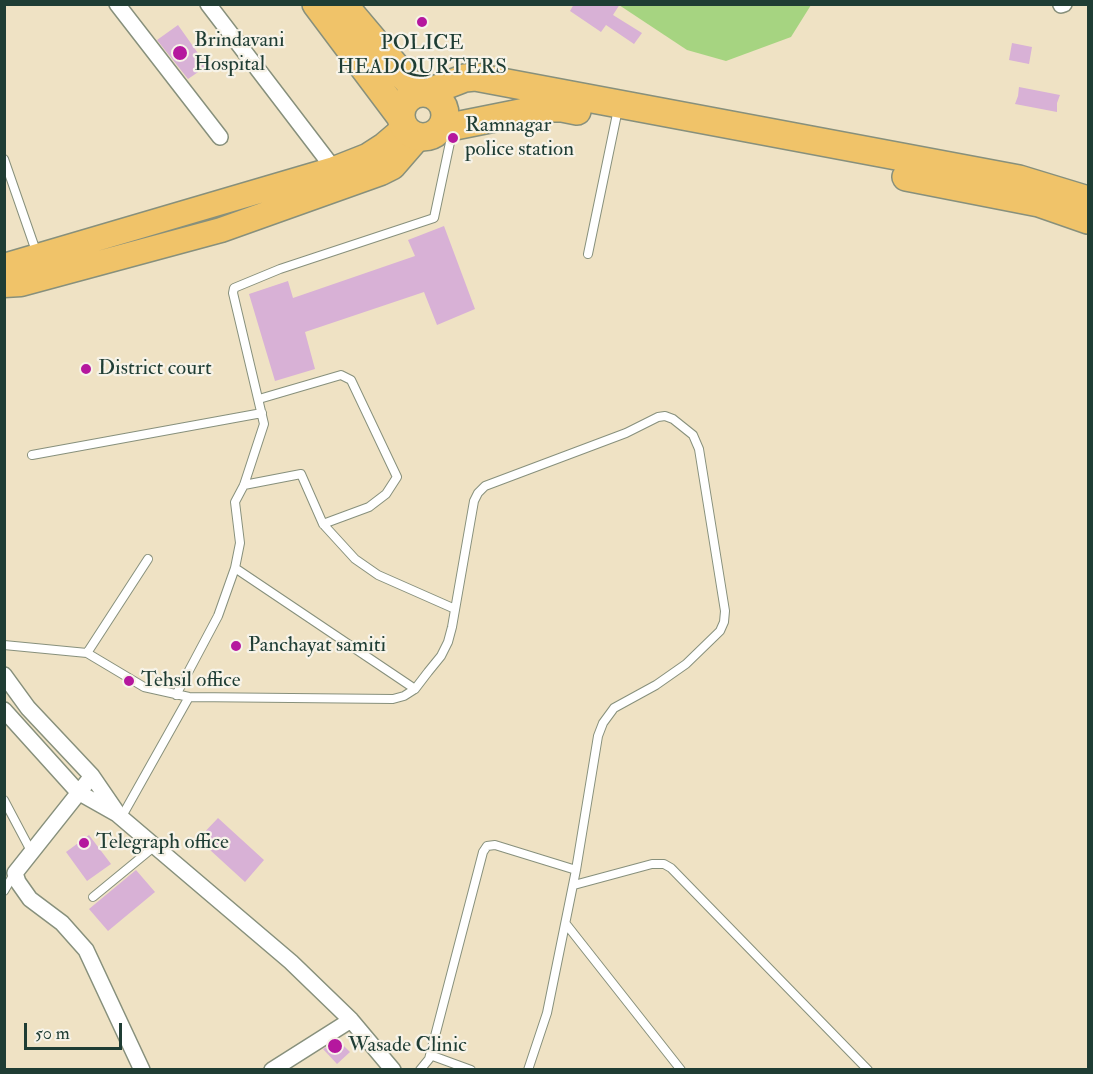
<!DOCTYPE html>
<style>
body{margin:0}
#map{position:relative;width:1093px;height:1074px;overflow:hidden;background:#efe2c4;font-family:"IM FELL Double Pica",serif}
canvas{display:block}
.frame{position:absolute;inset:0;border:6px solid #1f3d34;pointer-events:none}
.scale{position:absolute;left:24px;top:1023px;width:98px;height:27px;box-sizing:border-box;border:3px solid #1f3d34;border-top:0;padding-left:8px;font-size:18px;line-height:21px;white-space:nowrap;color:#1f3d34;-webkit-text-stroke:4px #f7f3e8;paint-order:stroke}
</style>
<div id="map">
<canvas width="1093" height="1074"></canvas>
<div class="frame"></div>
<div class="scale">50 m</div>
</div>
<script>
const ctx = document.querySelector('canvas').getContext('2d');
ctx.lineJoin = 'round';
function fillPath(path, color) {
  ctx.fillStyle = color;
  ctx.fill(path, 'evenodd');
}
function poly(rows) {
  const path = new Path2D();
  for (const r of rows) {
    if (r.length === 3) {
      path.moveTo(r[0] + r[2], r[1]);
      path.arc(r[0], r[1], r[2], 0, 2 * Math.PI);
      continue;
    }
    path.moveTo(r[0], r[1]);
    for (let i = 2; i < r.length; i += 2) path.lineTo(r[i], r[i + 1]);
  }
  return path;
}
function trace(path, color, width, dash) {
  ctx.strokeStyle = color;
  ctx.lineWidth = width;
  ctx.lineCap = dash ? 'butt' : 'round';
  ctx.setLineDash(dash || []);
  ctx.stroke(path);
}
function drawText(font, color, halo, rows, align = 'center') {
  ctx.font = font + ' "IM FELL Double Pica",serif';
  ctx.lineWidth = 4.5;
  ctx.setLineDash([]);
  ctx.textBaseline = 'middle';
  ctx.strokeStyle = halo;
  ctx.fillStyle = color;
  for (const [text, x, y, turn = 0] of rows) {
    ctx.save();
    ctx.translate(x, y);
    ctx.rotate((+turn || 0) * Math.PI / 180);
    ctx.textAlign = isNaN(turn) ? turn : align;
    if (halo) ctx.strokeText(text, 0, 0);
    ctx.fillText(text, 0, 0);
    ctx.restore();
  }
}
fillPath(poly([
 [619,5,811,5,791,37,726,61,687,50]
]), '#a6d481');
fillPath(poly([
 [574,4,620,4,613,15,642,33,634,44,606,25,601,32,570,11],
 [178,25,207,66,188,79,157,40],
 [1012,43,1032,47,1029,64,1009,60],
 [1019,87,1060,95,1057,103,1057,112,1015,104,1018,96],
 [444,226,475,309,437,325,424,292,305,332,315,369,275,381,249,294,288,281,293,298,415,256,408,240],
 [218,818,264,860,245,882,198,839],
 [89,835,111,864,87,881,66,852],
 [136,870,155,892,108,931,89,909],
 [338,1040,350,1052,337,1064,323,1049]
]), '#d8b1d6');
const lane = poly([
 [4,159,37,254],
 [588,254,618,109],
 [259,399,341,375,351,380,397,477,386,494,369,507,323,524],
 [32,455,262,413],
 [244,485,301,474,323,524,355,559,378,575,455,609],
 [235,568,415,689],
 [4,645,87,653,144,687,189,697,393,699,404,696,415,689,428,672,441,656,448,642,452,627,474,501,478,493,485,486,626,433,658,417,665,416,673,419,693,435,699,449,725,611,724,622,720,631,686,664,656,685,614,708,603,723,598,736,576,870],
 [87,653,148,559],
 [176,695,218,616,235,568,240,543,235,502,244,485,264,424,233,293,234,288,280,269,434,218,452,133],
 [4,800,31,851],
 [121,818,189,697],
 [574,885,652,864,664,864,671,868,868,1070],
 [4,891,14,874],
 [93,897,155,846],
 [566,924,681,1070],
 [430,1055,471,1070],
 [420,1070,429,1059,483,852,487,846,495,845,576,870,547,1013,528,1070]
]);
const street = poly([
 [117,4,220,137],
 [208,4,334,169],
 [1061,5,1064,4],
 [4,675,28,708,92,776,116,811],
 [4,710,78,792,117,814,291,962,351,1020,393,1070],
 [92,776,15,873,18,882,30,899,62,923,86,950,142,1070],
 [272,1070,351,1020]
]);
const primary = poly([
 [4,266,334,169,367,156,384,145,404,128],
 [4,285,21,284,221,230,381,173,393,167,419,137]
]);
const highway = poly([
 [316,4,400,116],
 [343,4,418,93],
 [423,115,22],
 [426,93,465,78,475,77,1019,179,1088,200],
 [440,129,545,108,562,108,577,111],
 [906,177,1039,203,1088,220]
]);
trace(lane, '#87907c', 10);
trace(street, '#87907c', 18);
trace(primary, '#87907c', 27);
trace(highway, '#87907c', 30);
trace(lane, '#fff', 8);
trace(street, '#fff', 15);
trace(primary, '#f0c369', 24);
trace(highway, '#f0c369', 27);
for (const [x, y, r, color] of [
 [422,22,6,"#b5179e"],
 [180,53,8,"#b5179e"],
 [453,138,6,"#b5179e"],
 [86,369,6,"#b5179e"],
 [236,646,6,"#b5179e"],
 [129,681,6,"#b5179e"],
 [84,843,6,"#b5179e"],
 [335,1046,8,"#b5179e"]
]) {
  const dot = new Path2D();
  dot.arc(x, y, r, 0, 2 * Math.PI);
  ctx.fillStyle = color;
  ctx.fill(dot);
  trace(dot, '#f7f3e8', 2);
}
drawText('21px', '#1f3d34', '#f7f3e8', [
 ["Brindavani",194,41],
 ["Hospital",194,65],
 ["POLICE",422,44,"center"],
 ["HEADQURTERS",422,68,"center"],
 ["Ramnagar",465,126],
 ["police station",465,150],
 ["District court",98,369],
 ["Panchayat samiti",248,646],
 ["Tehsil office",141,681],
 ["Telegraph office",96,843],
 ["Wasade Clinic",348,1046]
], 'left');
</script>
